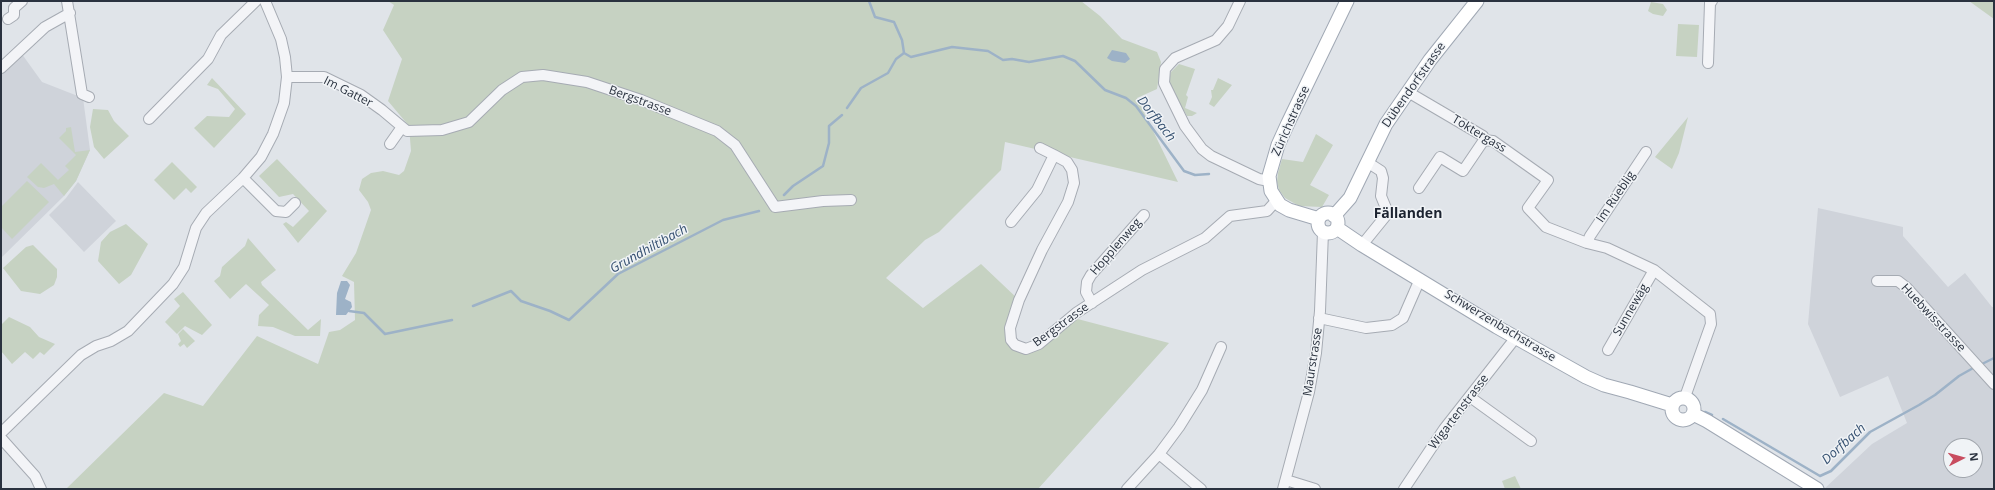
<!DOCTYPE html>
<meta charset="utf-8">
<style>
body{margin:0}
#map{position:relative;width:1995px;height:490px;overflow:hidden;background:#e0e4e9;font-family:"Open Sans",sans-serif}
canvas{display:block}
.frame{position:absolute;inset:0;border:2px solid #2a323f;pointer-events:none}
.north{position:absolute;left:1943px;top:438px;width:40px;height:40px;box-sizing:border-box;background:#f0f3f6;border:1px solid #a1a6ad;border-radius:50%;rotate:84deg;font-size:11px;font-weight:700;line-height:16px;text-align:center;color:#2a323f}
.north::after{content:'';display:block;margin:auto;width:14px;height:18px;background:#c84c5f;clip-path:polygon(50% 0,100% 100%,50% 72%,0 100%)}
</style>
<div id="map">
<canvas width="1995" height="490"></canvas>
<div class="frame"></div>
<div class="north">N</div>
</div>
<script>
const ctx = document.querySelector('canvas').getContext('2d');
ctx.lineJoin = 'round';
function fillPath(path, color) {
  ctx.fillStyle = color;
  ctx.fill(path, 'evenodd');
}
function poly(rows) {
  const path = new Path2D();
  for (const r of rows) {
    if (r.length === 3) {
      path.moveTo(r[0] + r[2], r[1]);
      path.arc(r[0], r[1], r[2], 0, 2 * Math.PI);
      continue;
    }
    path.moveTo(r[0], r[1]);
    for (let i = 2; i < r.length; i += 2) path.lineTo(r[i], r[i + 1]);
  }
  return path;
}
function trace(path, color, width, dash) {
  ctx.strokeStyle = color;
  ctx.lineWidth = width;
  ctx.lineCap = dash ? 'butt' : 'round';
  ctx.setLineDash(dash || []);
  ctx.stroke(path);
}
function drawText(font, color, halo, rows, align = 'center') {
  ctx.font = font + ' "Open Sans",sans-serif';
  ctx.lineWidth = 3;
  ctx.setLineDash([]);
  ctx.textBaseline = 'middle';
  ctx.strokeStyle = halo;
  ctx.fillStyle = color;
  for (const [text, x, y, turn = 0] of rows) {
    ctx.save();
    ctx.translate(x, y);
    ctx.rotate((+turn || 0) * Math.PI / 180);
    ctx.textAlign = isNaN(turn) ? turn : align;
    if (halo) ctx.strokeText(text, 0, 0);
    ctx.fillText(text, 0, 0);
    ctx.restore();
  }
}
fillPath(poly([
 [19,50,42,82,83,98,90,150,76,181,64,196,1,258,1,68],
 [78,182,116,221,84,252,49,215,66,198],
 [1818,208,1903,227,1903,236,1948,287,1965,273,1992,307,1994,307,1994,489,1824,489,1872,444,1907,423,1888,376,1840,397,1808,324],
 [1951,446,1975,446,1975,470,1951,470]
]), '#cfd3da');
fillPath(poly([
 [388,1,1081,1,1100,16,1122,39,1157,52,1161,62,1157,89,1137,98,1178,182,1005,142,1001,170,939,232,925,240,886,278,923,308,981,264,1019,300,1010,328,1015,345,1033,344,1070,317,1169,343,1038,489,66,489,164,393,203,406,257,336,318,364,329,332,340,330,355,320,354,282,342,276,356,253,371,210,368,202,359,190,362,179,371,173,383,171,399,175,404,171,411,151,409,126,388,101,402,59,383,30,394,5],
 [1969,1,1994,1,1994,19],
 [1651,2,1663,4,1667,10,1663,16,1653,14,1648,11],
 [1678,24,1699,25,1697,57,1676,56],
 [1179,64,1195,69,1186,95,1188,97,1185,108,1197,113,1192,116,1187,116,1176,97,1175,92,1171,89,1169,80,1171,72],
 [212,78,246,114,214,148,194,128,207,116,229,117,235,109,218,89,207,85],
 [1218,78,1232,85,1214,107,1209,104,1212,97,1211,90,1213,90],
 [93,109,108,110,114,121,129,136,104,159,94,147,90,127],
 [1688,117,1679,153,1672,169,1655,157],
 [71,127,75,152,90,150,76,181,64,196,54,184,44,188,38,187,27,177,41,163,58,180,69,170,65,166,76,155,59,138,66,131,66,128],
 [1316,134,1333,145,1310,185,1329,195,1322,207,1299,206,1285,198,1279,190,1277,182,1278,173,1282,159,1303,162],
 [277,159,327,211,298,243,283,224,286,222,293,227,309,211,293,194,279,197,259,176],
 [172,162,197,187,191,193,186,188,174,200,154,180],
 [27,181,49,202,12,239,1,227,1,207],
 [126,224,148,244,131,275,119,284,98,261,101,242,110,232],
 [248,238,276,270,261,282,262,285,308,330,321,319,320,336,295,336,273,327,258,326,259,315,269,305,246,284,230,299,214,281,220,276,222,267,245,246],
 [33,245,57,269,57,277,54,285,40,294,21,291,3,268,26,247],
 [183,292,212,325,202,335,185,326,177,334,165,322,180,306,174,299],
 [9,317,30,327,39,337,55,344,44,355,40,352,33,359,25,352,12,364,1,351,1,325],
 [183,329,195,341,187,348,184,344,180,347,178,344,181,341,178,334],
 [1515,476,1521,489,1505,489,1502,481]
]), '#c6d2c2');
fillPath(poly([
 [1112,50,1126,53,1130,59,1125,63,1112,61,1107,58],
 [341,281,347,281,350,285,345,299,351,302,352,307,346,315,336,315,337,293]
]), '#9db2c7');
trace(poly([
 [869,1,875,17,894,22,902,40,904,53],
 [904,53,911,57,952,47,988,51,1003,60,1012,59,1029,62,1063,56,1075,61,1105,90,1126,98,1136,106,1184,171,1195,175,1209,174],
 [847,108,861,88,888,73,896,59,904,53],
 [784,195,793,186,823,166,829,143,829,126,842,115],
 [473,306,511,291,521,301,550,311,569,320,618,274,723,220,759,211],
 [349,311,364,313,385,334,452,320],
 [1980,365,1994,358],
 [1705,412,1712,415],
 [1723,419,1820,476,1831,471,1870,432,1919,405,1935,395,1959,376,1975,367]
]), '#9db2c7', 2.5);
const minor = poly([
 [67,1,82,94,89,97],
 [1240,1,1228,26,1216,40,1175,58,1165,69,1164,83,1185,126,1202,149,1211,156,1259,179,1269,181],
 [8,19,14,15,14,8,22,1],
 [1708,63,1710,3,1712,1],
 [1,68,45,27,70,13],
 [287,77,324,77,361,95,382,110,407,131,442,130,469,122,502,90,522,77,543,75,587,82,641,100,717,131,735,145,775,207,823,201,851,200],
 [1408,92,1483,136,1484,140,1493,141,1548,180,1528,208,1546,227,1587,243,1607,248,1654,270,1710,314,1711,324,1685,397],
 [149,119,208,59,221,35,256,1],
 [390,144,402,127],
 [1040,148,1054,155],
 [243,178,276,211,286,212,295,203],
 [1419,188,1440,157,1463,171,1484,140],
 [1011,222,1037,190,1054,155,1067,162,1072,170,1074,183,1068,202,1042,250,1019,300,1010,328,1011,340,1015,345,1026,349,1039,344,1076,313,1142,270,1205,238,1230,216,1267,211,1276,201],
 [1587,243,1590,236,1646,152],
 [1362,245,1388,213,1381,196,1383,178,1381,171,1367,162],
 [1877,281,1898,281,1907,288,1994,384],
 [1092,303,1086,292,1087,282,1091,275,1144,215],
 [1319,318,1366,328,1392,325,1403,318,1420,279],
 [1608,350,1654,270],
 [1470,397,1531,441],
 [1,433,81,355,96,346,111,341,128,331,173,284,184,267,196,228,206,213,243,178,261,157,273,134,284,103,287,77,285,57,281,39,265,1],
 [1,438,35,476,41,489],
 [1159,454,1179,427,1202,390,1221,347],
 [1286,480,1315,489],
 [1127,489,1159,454,1201,489],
 [1283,489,1309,392,1316,353,1320,311,1323,232],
 [1404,489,1444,429,1517,336]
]);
const major = poly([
 [1328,223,10],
 [1334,216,1350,198,1386,124,1430,60,1477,1],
 [1319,219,1289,210,1280,205,1271,191,1269,176,1278,145,1288,123,1347,1],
 [1337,228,1362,245,1497,327,1586,377,1604,385,1630,392,1672,405],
 [1683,409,11],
 [1693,414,1707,421,1817,489]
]);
trace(minor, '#a6abb3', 12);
trace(major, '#a0a8b4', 15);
trace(minor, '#f3f4f7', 10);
trace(major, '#fff', 13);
drawText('12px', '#2a323f', '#f0f3f6', [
 ["Dübendorfstrasse",1414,85,-55],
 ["Im Gatter",348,92,27],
 ["Bergstrasse",640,101,20],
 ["Zürichstrasse",1291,121,-66],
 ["Toktergass",1479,134,31],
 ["Im Rüeblig",1616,197,-56],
 ["Hopplenweg",1116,247,-49],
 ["Sunnewäg",1631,310,-60],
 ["Huebwisstrasse",1933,318,47],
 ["Bergstrasse",1061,325,-36],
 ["Schwerzenbachstrasse",1500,326,31],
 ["Maurstrasse",1313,362,-81],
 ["Wigartenstrasse",1459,412,-53]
]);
drawText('italic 13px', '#365171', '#f0f3f6', [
 ["Dorfbach",1156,119,52],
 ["Grundhiltibach",649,249,-29],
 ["Dorfbach",1844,444,-42]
]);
drawText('bold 14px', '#1c2330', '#f0f3f6', [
 ["Fällanden",1408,214]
]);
</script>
